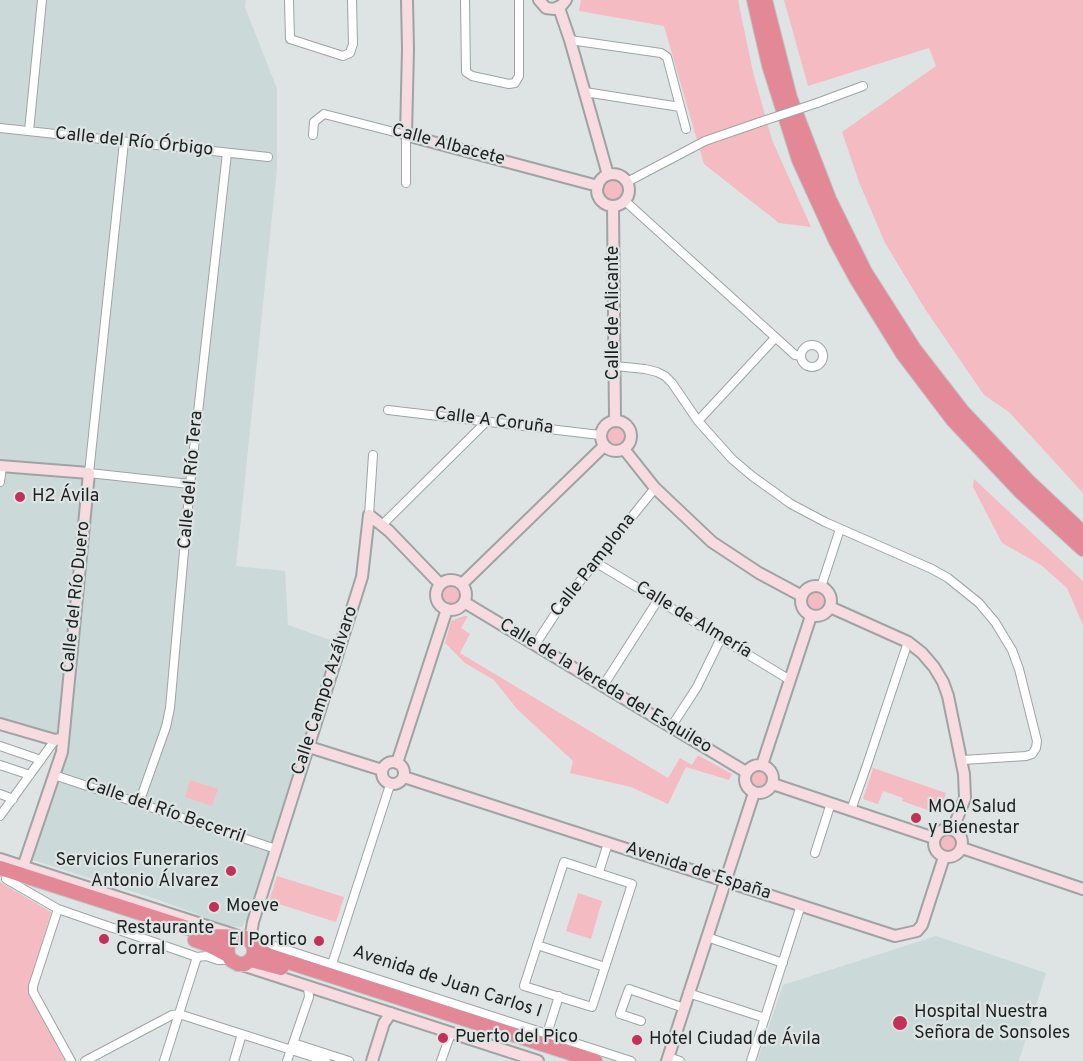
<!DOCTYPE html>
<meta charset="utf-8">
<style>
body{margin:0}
canvas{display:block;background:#dde4e3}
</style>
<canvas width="1083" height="1061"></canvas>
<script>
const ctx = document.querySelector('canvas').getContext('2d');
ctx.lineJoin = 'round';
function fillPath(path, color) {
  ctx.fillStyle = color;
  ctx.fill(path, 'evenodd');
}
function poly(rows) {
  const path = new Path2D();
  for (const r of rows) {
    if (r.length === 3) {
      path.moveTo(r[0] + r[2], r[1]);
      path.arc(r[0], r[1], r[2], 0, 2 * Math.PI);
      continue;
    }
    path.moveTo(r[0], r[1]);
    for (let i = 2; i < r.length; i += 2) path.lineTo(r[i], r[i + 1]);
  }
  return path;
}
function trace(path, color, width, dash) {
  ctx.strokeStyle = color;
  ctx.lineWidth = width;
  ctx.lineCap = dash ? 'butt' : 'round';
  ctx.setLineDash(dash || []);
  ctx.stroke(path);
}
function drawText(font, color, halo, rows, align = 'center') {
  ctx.font = font + ' Overpass,sans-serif';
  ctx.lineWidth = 4.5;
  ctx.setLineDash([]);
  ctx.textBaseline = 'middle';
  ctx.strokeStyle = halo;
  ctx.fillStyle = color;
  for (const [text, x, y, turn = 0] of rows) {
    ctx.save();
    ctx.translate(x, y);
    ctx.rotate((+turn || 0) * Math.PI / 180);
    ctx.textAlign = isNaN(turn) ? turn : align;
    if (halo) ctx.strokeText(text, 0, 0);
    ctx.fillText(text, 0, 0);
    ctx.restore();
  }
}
fillPath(poly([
 [0,0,246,0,245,7,277,89,277,168,236,566,285,571,288,625,336,642,249,920,245,921,242,927,229,926,156,899,33,860,67,737,0,721],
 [936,936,1046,973,1019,1061,757,1061,783,985]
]), '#cbdad8');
fillPath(poly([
 [581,0,738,0,753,72,772,140,811,227,779,223,704,164,664,26,579,11],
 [784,0,1083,0,1083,493,1009,412,984,395,925,309,885,243,859,182,842,132,936,66,929,48,808,86],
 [613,190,12],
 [615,435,11],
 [974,479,1083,581,1083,625,1067,588,1041,565,1002,543,973,487],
 [451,595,11],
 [817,601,11],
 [464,616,468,616,461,628,470,634,460,653,668,778,680,758,692,765,698,755,732,774,729,780,686,767,668,804,631,787,570,773,573,761,517,709,494,680,465,663,445,643,451,621],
 [759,779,11],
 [873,768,946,793,939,814,902,801,903,798,883,791,878,804,863,799],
 [190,780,218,789,212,806,194,800,196,794,194,800,185,797],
 [948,843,11],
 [277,876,344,897,336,922,269,901],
 [0,882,51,912,28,991,65,1061,0,1061],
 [578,893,602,901,591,939,566,931]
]), '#f5bbc2');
const street = poly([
 [289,0,290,39,343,56,350,53,353,44,352,0],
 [465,0,466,72,472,76,509,84,515,83,519,76,519,0],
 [570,40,661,53,667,57,686,129],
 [585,92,680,107],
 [817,103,863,86],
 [0,128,268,157],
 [29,131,42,0],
 [313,135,314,122,324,114,406,135,406,183],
 [124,142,89,473,190,484],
 [627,182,705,141,760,122],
 [625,201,795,355,801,356],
 [812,356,11],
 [615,366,645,369,657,372,665,376,672,383,698,421,732,459,752,476,791,504,825,522,932,569,948,578,979,603,995,622,1012,650,1019,669,1037,741,1036,748,1032,754,1026,756,963,760],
 [388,410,600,435],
 [698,421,775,338],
 [0,482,2,466],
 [369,515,373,455],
 [382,525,487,421],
 [595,562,790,680],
 [821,587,840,529],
 [535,645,561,605,655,488],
 [603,686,658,600],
 [671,727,697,687,721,638],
 [0,746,41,760],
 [0,765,30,775],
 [54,775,276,849],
 [0,794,13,799],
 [139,803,166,727,170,708,190,484,227,153],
 [851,810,867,765,908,642],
 [0,816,55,740],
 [815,853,831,803],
 [564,862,632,884,592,1007,524,986,564,862],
 [599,872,608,843],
 [6,879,58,909,197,957,206,956,218,960,231,960],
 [58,909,33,986,33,992,71,1061],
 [707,937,783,963],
 [252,943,262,942,631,1061],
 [537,945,605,967],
 [332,964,390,785],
 [688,993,765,1018],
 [641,1021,620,1014,629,989,684,1008],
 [547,1034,559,996],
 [293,1043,349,1061],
 [668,1057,680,1061],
 [85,1061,172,1015,179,1014,326,1061],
 [164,1061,197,957],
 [234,1061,242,1034],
 [287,1061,309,997,308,987],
 [441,1061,451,1033],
 [751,1061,801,905]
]);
const secondary = poly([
 [407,0,408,49,406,135,598,186],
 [539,0,546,8,554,9,562,5,566,0],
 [559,8,570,40,608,175],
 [613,190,16],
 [613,206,615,420],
 [616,436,15],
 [624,449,655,488,712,542,759,573,802,596],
 [0,466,89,473,62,752,23,867],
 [369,515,389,531,440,584],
 [451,595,15],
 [462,584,604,446],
 [816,601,15],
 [464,602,746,772],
 [830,607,908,642,922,653,934,667,943,682,948,696,964,774,965,798,953,829],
 [0,724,55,740,63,738],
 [309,747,382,770],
 [393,773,11],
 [397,763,447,609],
 [759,779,14],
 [762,765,811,616],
 [404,777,895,936,917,931,922,925,944,857],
 [773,784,934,838],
 [948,843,14],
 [962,848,1083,889],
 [0,859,235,935],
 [250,940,253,922,362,577,369,515],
 [239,964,538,1061],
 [372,1061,384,1023,391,1013],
 [667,1061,754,793]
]);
const highway = poly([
 [754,0,769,65,799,160,836,241,856,278,903,354,953,420,1020,491,1083,549],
 [765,0,790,98,829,199,865,272,914,349,962,411,1027,480,1083,533],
 [0,868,212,936,243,937,250,940,254,947,254,954,251,960,245,964,238,964,231,960,228,955,227,948,230,942,236,938],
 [195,940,209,945,228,955],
 [254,947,270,956,595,1061],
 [251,960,281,968]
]);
trace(street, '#9ea4a3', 10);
trace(secondary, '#9ea4a3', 14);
trace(highway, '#c0c1c0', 16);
trace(street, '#fff', 8);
trace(secondary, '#f7dbe0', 10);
trace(highway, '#e38897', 14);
const streetBridge = poly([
 [760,122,817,103]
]);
trace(streetBridge, '#9ea4a3', 10, []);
trace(streetBridge, '#fff', 8);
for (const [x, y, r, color] of [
 [20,497,6,"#c13158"],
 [916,818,6,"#c13158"],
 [231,871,6,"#c13158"],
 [214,907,6,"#c13158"],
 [104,939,6,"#c13158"],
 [319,941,6,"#c13158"],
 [900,1023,8,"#c13158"],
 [443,1038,6,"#c13158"],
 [637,1040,6,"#c13158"]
]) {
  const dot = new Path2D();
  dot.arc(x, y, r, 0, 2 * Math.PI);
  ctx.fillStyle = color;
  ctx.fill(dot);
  trace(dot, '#dde4e3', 2);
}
drawText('18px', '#1d201f', '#dde4e3', [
 ["Calle del Río Órbigo",134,143,6],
 ["Calle Albacete",448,146,15],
 ["Calle de Alicante",614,313,-90],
 ["Calle A Coruña",494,422,7],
 ["Calle del Río Tera",192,480,-85],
 ["Calle Pamplona",594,566,-52],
 ["Calle del Río Duero",77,597,-84],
 ["Calle de Almería",693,621,31],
 ["Calle de la Vereda del Esquileo",605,687,31],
 ["Calle Campo Azálvaro",326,691,-72],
 ["Calle del Río Becerril",165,812,19],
 ["Avenida de España",698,872,18],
 ["Avenida de Juan Carlos I",447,983,18]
]);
drawText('18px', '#1d201f', '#dde4e3', [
 ["H2 Ávila",32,497],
 ["MOA Salud",928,808],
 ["y Bienestar",928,829],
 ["Servicios Funerarios",219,861,"right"],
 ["Antonio Álvarez",219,882,"right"],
 ["Moeve",226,907],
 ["Restaurante",116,929],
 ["Corral",116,950],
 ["El Portico",307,941,"right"],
 ["Hospital Nuestra",914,1013],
 ["Señora de Sonsoles",914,1034],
 ["Puerto del Pico",455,1038],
 ["Hotel Ciudad de Ávila",649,1040]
], 'left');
</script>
